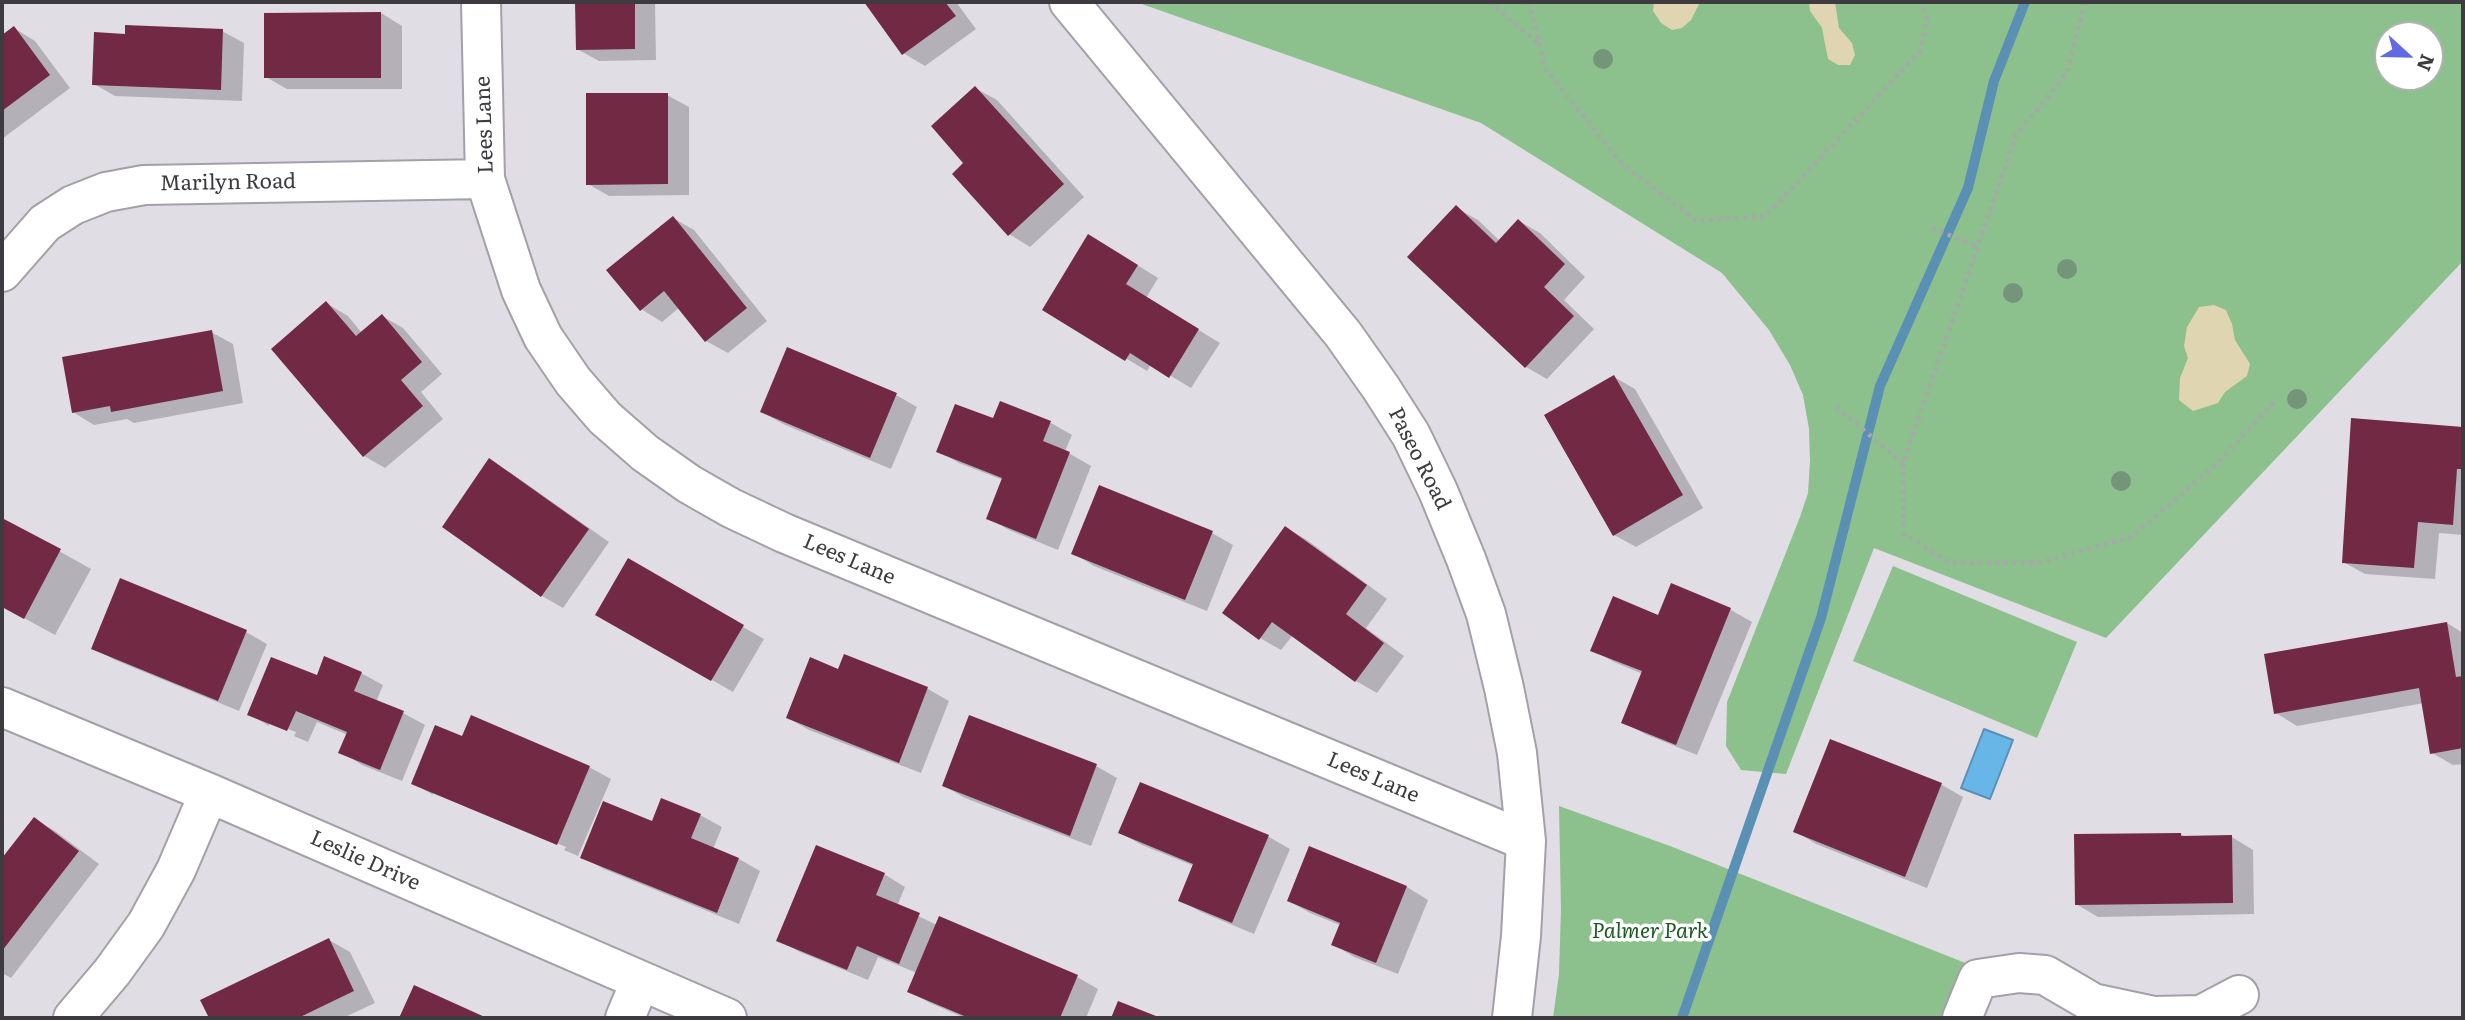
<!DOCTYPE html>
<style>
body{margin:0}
#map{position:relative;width:2465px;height:1020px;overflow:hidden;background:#e1dde5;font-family:Literata,serif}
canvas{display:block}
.frame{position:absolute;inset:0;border:4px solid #3d3b3f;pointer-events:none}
.north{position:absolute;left:2374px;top:21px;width:70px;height:70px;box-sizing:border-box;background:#fff;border:2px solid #b1b1b2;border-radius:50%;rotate:112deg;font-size:19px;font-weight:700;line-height:28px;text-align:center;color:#3d3b3f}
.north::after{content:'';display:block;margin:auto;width:24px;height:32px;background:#626ae3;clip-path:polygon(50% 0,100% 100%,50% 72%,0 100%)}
</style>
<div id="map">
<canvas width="2465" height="1020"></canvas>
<div class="frame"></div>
<div class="north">N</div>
</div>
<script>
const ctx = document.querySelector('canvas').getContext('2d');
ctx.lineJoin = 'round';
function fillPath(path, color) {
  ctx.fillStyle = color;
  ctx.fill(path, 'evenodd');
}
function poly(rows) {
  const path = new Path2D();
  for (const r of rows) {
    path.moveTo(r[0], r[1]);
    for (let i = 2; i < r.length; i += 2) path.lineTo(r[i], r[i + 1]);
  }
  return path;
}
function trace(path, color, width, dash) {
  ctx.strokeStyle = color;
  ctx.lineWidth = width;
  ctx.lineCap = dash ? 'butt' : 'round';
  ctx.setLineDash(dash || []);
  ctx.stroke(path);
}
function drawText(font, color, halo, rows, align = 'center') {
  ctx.font = font + ' Literata,serif';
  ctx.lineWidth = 7;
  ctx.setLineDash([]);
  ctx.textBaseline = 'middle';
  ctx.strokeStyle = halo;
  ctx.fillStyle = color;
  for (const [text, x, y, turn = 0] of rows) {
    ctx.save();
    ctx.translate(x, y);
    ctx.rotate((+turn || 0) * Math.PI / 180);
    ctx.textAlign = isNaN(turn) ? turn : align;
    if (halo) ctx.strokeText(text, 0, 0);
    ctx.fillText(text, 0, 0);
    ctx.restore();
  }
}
fillPath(poly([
 [1136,2,2463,2,2463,261,2106,638,1874,548,1786,774,1741,770,1726,746,1727,702,1800,517,1808,493,1810,461,1809,429,1803,395,1790,365,1769,330,1722,273,1481,123],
 [2388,35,2430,35,2430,77,2388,77],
 [1893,566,2077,642,2037,738,1853,661],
 [1559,806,1670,846,1968,964,1945,1018,1553,1018,1559,974,1561,910]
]), '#8cc08d');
fillPath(poly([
 [1654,2,1700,2,1691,20,1682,28,1672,30,1661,23,1653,11],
 [1809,2,1835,2,1839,28,1852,43,1855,55,1850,65,1838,65,1828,59,1822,28,1810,11],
 [2214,305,2226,310,2232,324,2235,340,2250,364,2247,376,2225,392,2218,403,2193,411,2179,400,2180,378,2188,358,2184,346,2187,327,2199,307]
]), '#dfd5b1');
const water = poly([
 [1984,729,2013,740,1990,799,1961,788,1984,729]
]);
fillPath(water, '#68b5e8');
trace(water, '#5b90b5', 2);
fillPath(poly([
 [576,2,655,2,656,60,599,61,577,49],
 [866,2,956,2,976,29,925,66,903,53],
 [381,13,402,26,402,89,287,89,266,77],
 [14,28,35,41,70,88,2,139,2,37],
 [222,31,244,43,242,101,115,96,94,84,127,35],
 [975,88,997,100,1084,197,1030,247,1009,234],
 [667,95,689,107,689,195,609,196,588,184],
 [1456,208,1478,220,1500,241,1519,221,1540,233,1585,277,1564,300,1594,329,1547,379,1526,367,1410,257],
 [673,218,694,230,767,321,728,353,706,341,680,307,662,322,641,309],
 [1110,248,1158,278,1146,298,1220,343,1191,388,1151,364,1147,371,1044,309],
 [326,303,348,316,362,333,382,316,403,328,442,374,421,392,443,419,385,468,364,456],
 [211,332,233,344,243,403,134,423,127,419,94,425,73,412],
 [788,350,896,395,917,407,891,469,783,424,762,412],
 [1614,377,1635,389,1703,508,1636,547,1614,535],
 [1001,403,1051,423,1072,435,1065,451,1091,466,1058,550,1009,530,988,518,1003,480,959,463,938,451,994,421],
 [2353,420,2463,428,2463,535,2439,533,2435,579,2365,574,2343,562],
 [490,461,511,473,609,542,563,608,542,596],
 [2,519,91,569,55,635,2,606],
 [1286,528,1307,540,1387,599,1366,628,1404,656,1377,693,1356,681,1293,635,1281,650,1260,638],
 [1212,533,1233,545,1207,611,1094,566,1073,553],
 [628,561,764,639,733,692,597,614],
 [1672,586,1731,610,1752,622,1697,755,1645,734,1623,722,1643,674,1614,662,1593,650,1659,617],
 [2447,623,2463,633,2463,764,2453,765,2432,753,2424,703,2297,726,2276,713],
 [246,632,267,644,239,711,115,660,93,648],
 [845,656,928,689,949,701,921,773,809,730,788,718,839,671],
 [361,673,383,685,376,702,403,713,425,725,402,781,362,765,341,752,348,735,317,722,308,742,270,726,294,736,296,732,269,722,269,726,249,714,318,677],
 [463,739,589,767,611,779,578,856,564,850,566,847,433,791,433,795,413,783],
 [1831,741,1942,785,1963,797,1927,888,1816,844,1795,831],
 [1096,766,1117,778,1091,846,965,798,944,786],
 [1141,784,1269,837,1290,849,1254,934,1201,912,1180,900,1194,866,1142,845,1120,833],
 [700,815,722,827,713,849,739,859,760,871,739,924,604,869,582,857],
 [34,819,55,831,99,864,11,978,2,973,2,861],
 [2181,834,2187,838,2232,837,2253,850,2254,914,2098,917,2076,904],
 [1310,849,1407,887,1428,900,1398,974,1354,957,1333,944,1340,925,1310,913,1289,901],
 [884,874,905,887,897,906,937,925,1077,977,1098,989,1086,1018,965,1018,930,1003,909,991,917,973,878,957,868,980,800,952,778,940],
 [329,940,350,952,375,1003,343,1018,211,1018,203,1000]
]), '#0003');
trace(poly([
 [1682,1018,1821,618,1880,386,1968,188,1994,81,2025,2]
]), '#5b90b5', 10);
fillPath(poly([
 [575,2,635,2,635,49,576,50],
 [864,2,945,2,956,16,902,55],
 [381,12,381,78,264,78,264,13],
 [125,25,223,29,221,90,92,85,94,32,125,34],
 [14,26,50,75,2,111,2,35],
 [975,86,1064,184,1008,236,952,174,963,163,931,126],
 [586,93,668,93,668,184,586,185],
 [1456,205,1496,243,1518,219,1565,264,1544,287,1574,316,1525,368,1407,257],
 [673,216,747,308,705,342,664,291,640,311,606,270],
 [1088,234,1138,265,1126,284,1199,329,1169,378,1130,353,1125,361,1042,310],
 [326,301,356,336,382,314,422,362,401,380,423,406,363,457,271,349],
 [212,330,223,391,111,412,110,406,72,413,62,357],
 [787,347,897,393,870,458,760,412],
 [1614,375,1683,495,1613,536,1544,415],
 [1000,401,1051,421,1043,441,1070,452,1036,539,986,519,1002,478,936,452,955,404,993,418],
 [2351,418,2463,427,2463,469,2457,469,2453,525,2418,522,2414,568,2342,563],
 [489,458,589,529,541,597,442,527],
 [1099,485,1213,531,1185,600,1071,554],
 [2,518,61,549,24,619,2,607],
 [1285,526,1367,585,1346,614,1384,643,1355,682,1272,622,1259,640,1222,613],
 [628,558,744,625,711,681,595,615],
 [120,578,247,630,218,701,91,649],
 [1671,583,1731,608,1676,745,1621,723,1642,671,1590,651,1613,596,1658,615],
 [2447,622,2456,677,2463,676,2463,748,2430,754,2419,688,2274,714,2264,654],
 [844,654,928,687,899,763,786,718,810,657,838,669],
 [324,656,362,672,354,691,404,711,380,770,338,753,347,732,296,711,287,731,247,715,271,657,317,675],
 [471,715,590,766,557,845,411,784,435,725,462,736],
 [969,715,1097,764,1070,836,942,786],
 [1830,739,1942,783,1905,877,1793,832],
 [1140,782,1269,835,1232,923,1178,901,1193,864,1118,833],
 [661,798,701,814,691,838,739,858,717,913,580,858,603,801,652,821],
 [34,817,79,851,2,951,2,858],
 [2181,833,2181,836,2232,835,2233,903,2075,905,2074,834],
 [816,845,885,873,876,895,920,913,899,964,857,946,847,970,776,941],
 [1309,846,1407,886,1376,963,1331,945,1340,923,1287,901],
 [939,916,1078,975,1060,1018,969,1018,907,992],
 [329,938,354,991,298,1018,209,1018,200,1000],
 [414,985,487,1018,399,1018],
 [1118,1001,1161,1018,1111,1018]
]), '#712944');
const minor = poly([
 [481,2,485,179,521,290,543,337,573,381,605,418,645,453,689,484,731,508,784,533,1526,841],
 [1069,2,1343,334,1381,388,1411,435,1438,491,1466,559,1486,614,1504,688,1517,753,1526,841,1521,936,1512,1018],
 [2,272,45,223,73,205,106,192,144,185,485,179],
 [2,707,209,793,727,1018],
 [73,1018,112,972,146,925,176,870,209,793],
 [625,1018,640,982],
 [1962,1018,1978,979,2019,973,2045,975,2093,1003,2154,1016,2201,1015,2239,995]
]);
trace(minor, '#a49fa8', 42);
trace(poly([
 [1489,2,1539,43],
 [1529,2,1545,68,1622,164,1697,221,1766,216,1920,51,1927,18,1921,2],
 [2085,2,2067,73,2016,135,1903,463,1904,534,1950,563,2038,563,2131,537,2217,464,2277,399],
 [1932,228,1978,247],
 [1836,407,1903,463]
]), '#a9a6ad', 4.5, [3.5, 5]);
trace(minor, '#fff', 38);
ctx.fillStyle = '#74957a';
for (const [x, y] of [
 [1603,59],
 [2067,269],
 [2013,293],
 [2297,399],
 [2121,481]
]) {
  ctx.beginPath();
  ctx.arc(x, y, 10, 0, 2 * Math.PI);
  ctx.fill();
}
drawText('21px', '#3d3b3f', '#fff', [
 ["Lees Lane",485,125,-92],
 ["Marilyn Road",228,183,-1],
 ["Paseo Road",1419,459,63],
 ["Lees Lane",849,560,23],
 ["Lees Lane",1373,778,23],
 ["Leslie Drive",365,861,24]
]);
drawText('italic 21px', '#1b5a22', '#fff', [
 ["Palmer Park",1650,932]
]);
</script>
